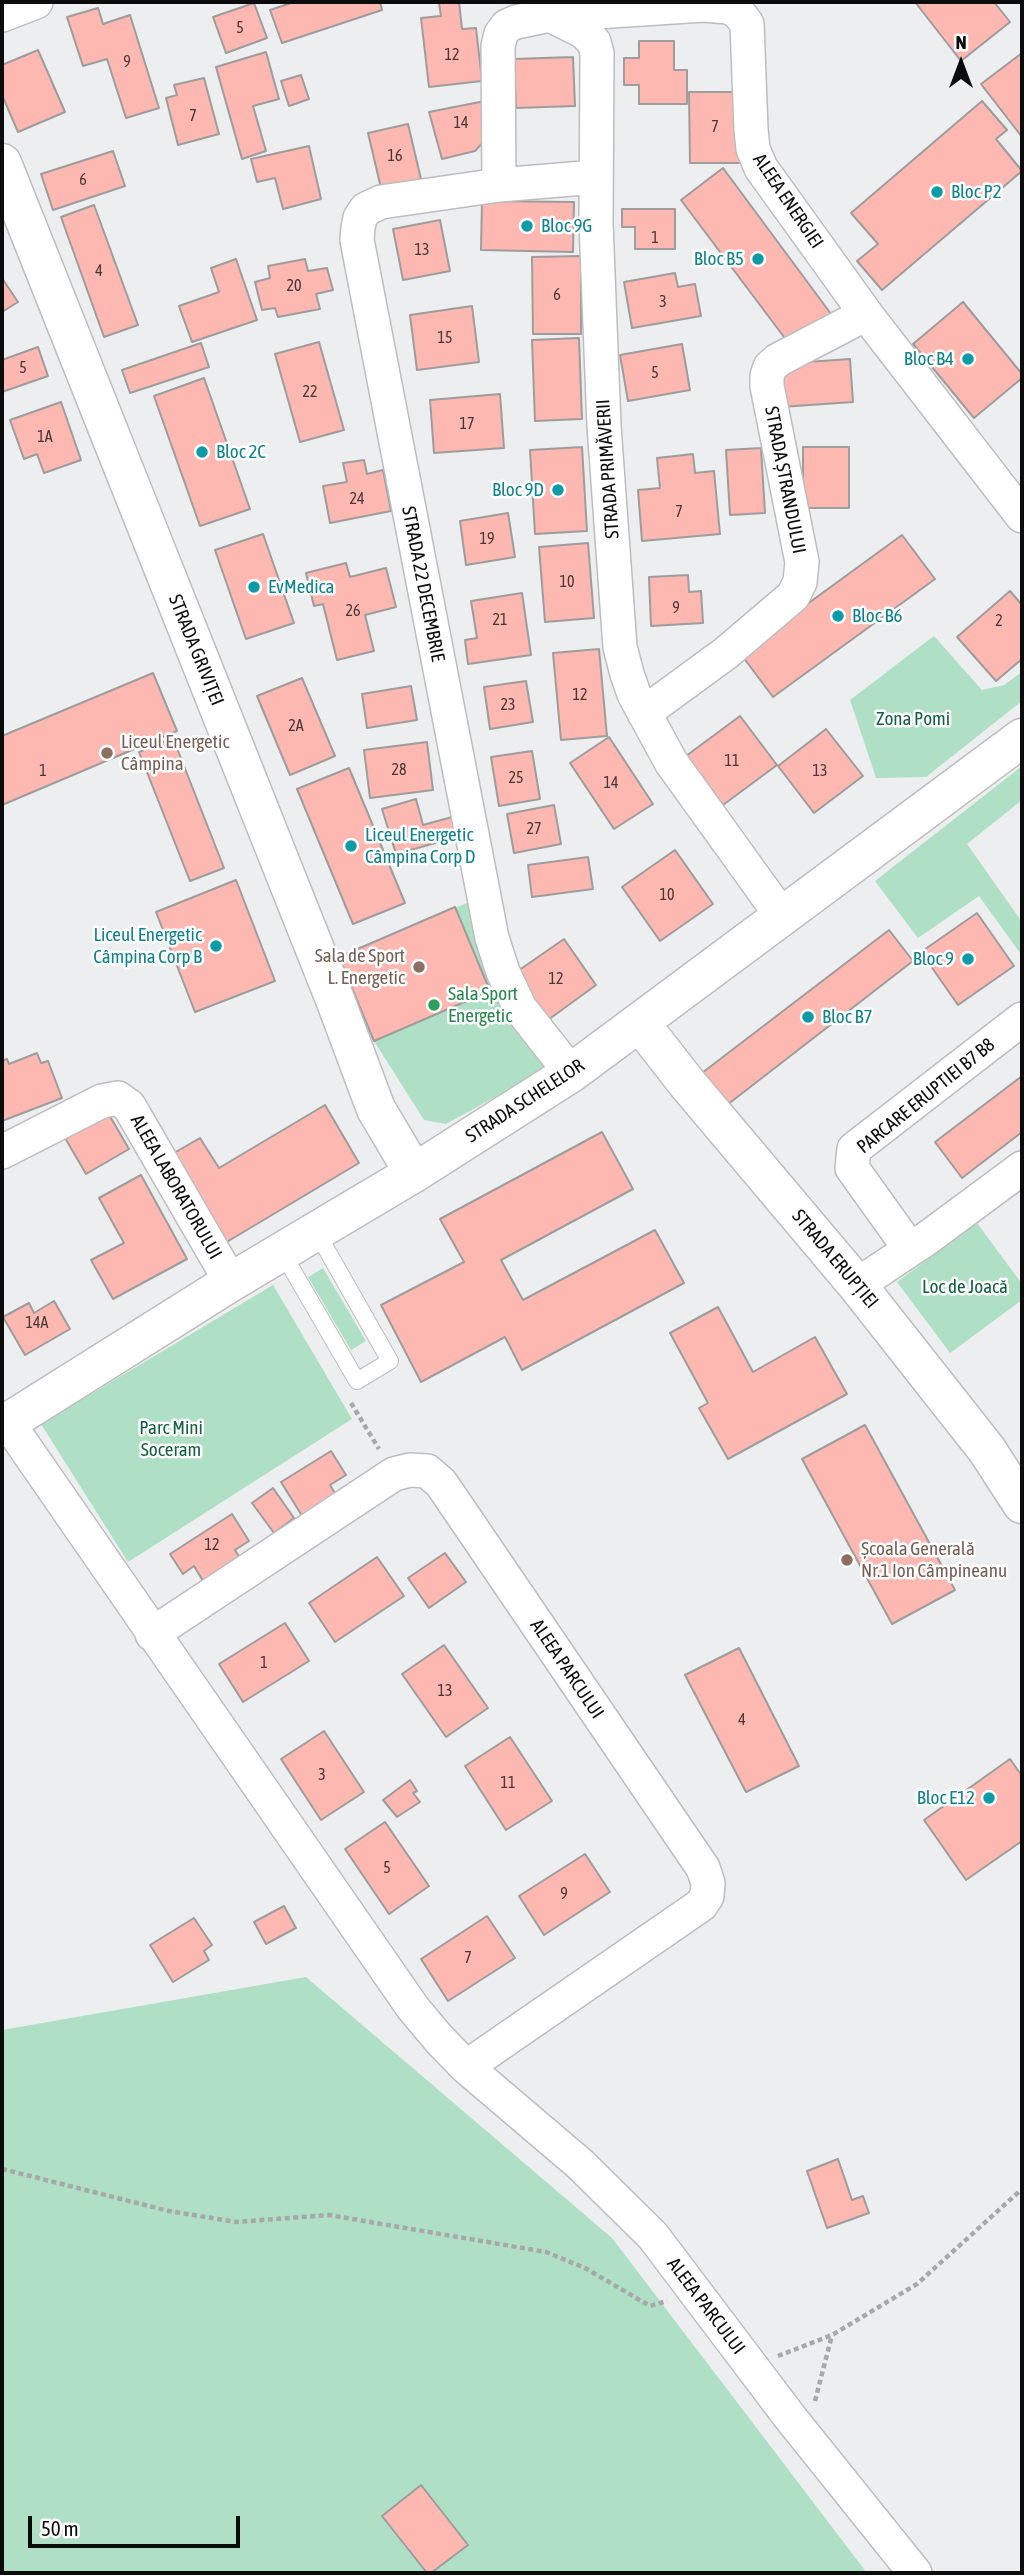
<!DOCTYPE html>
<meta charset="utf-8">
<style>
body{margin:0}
#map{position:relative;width:1024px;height:2575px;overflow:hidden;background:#edeeef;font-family:"Asap Condensed",sans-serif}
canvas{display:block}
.frame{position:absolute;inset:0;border:4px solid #0c0c0d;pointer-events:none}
.north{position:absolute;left:926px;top:28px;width:70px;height:70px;-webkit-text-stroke:5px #fff;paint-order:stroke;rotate:0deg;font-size:19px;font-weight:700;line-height:28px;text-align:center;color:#0c0c0d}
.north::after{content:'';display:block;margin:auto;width:24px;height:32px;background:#0c0c0d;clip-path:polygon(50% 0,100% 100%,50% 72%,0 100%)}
.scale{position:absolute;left:28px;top:2516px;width:212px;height:32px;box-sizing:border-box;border:4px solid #0c0c0d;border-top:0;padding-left:9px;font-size:21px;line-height:24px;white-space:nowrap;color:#0c0c0d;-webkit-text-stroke:5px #fff;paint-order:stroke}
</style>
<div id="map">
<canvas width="1024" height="2575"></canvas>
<div class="frame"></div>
<div class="north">N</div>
<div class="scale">50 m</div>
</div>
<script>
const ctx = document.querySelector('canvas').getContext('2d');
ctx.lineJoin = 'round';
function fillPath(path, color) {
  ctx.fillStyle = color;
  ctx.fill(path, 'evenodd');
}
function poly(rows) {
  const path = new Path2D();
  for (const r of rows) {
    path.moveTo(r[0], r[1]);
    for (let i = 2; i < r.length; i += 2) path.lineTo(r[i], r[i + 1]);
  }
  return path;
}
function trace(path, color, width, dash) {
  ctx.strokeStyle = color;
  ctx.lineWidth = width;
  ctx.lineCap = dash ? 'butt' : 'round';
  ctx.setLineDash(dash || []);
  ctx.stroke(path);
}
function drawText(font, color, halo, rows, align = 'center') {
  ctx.font = font + ' "Asap Condensed",sans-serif';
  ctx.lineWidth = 5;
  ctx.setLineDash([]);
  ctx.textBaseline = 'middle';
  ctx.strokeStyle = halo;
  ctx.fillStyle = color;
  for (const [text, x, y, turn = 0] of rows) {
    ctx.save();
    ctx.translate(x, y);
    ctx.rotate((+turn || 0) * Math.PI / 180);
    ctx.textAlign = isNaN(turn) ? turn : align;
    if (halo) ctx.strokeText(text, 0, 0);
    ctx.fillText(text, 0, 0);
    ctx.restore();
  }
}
fillPath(poly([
 [934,636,982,690,1004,685,1022,672,1022,701,926,777,876,778,850,700],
 [1022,766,1022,800,967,844,1022,922,1022,951,1020,953,979,896,918,938,875,881],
 [469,902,548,1068,446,1124,424,1120,374,1041,339,957],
 [977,1223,1022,1284,1022,1300,950,1353,897,1282],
 [323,1268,366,1341,351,1350,308,1277],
 [273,1285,352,1419,128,1562,41,1424],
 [306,1977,612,2238,867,2573,2,2573,2,2030]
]), '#afe0c5');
const building = poly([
 [294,2,380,2,382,10,282,43,270,10,294,2],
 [459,2,462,29,476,28,482,81,429,87,421,18,441,16,439,3,459,2],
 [915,2,994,2,1010,22,961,61,915,2],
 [254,3,267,38,226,53,213,17,254,3],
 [98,8,103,24,130,15,159,108,126,118,107,59,83,66,67,17,98,8],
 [639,41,674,41,674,70,687,70,687,104,639,104,639,85,624,85,624,58,639,58,639,41],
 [38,50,65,112,18,132,2,95,2,65,38,50],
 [266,52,279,99,253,106,266,151,242,159,216,67,266,52],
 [1022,53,1022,137,981,84,1022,53],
 [573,57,575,106,516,108,514,59,573,57],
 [301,75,309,99,289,106,281,81,301,75],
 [204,78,219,134,178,145,166,98,177,95,174,85,204,78],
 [689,92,740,92,740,163,690,163,689,92],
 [485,101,491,134,475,151,442,159,429,112,485,101],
 [982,101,1007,130,996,139,1022,171,882,290,857,261,878,244,851,213,982,101],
 [408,124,421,179,381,188,368,133,408,124],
 [309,146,321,199,283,209,275,178,257,182,251,159,309,146],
 [113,151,125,186,53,210,41,174,113,151],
 [723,168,834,318,793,349,681,200,723,168],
 [482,201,574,202,573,252,481,250,482,201],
 [94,205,138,325,104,337,61,217,94,205],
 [622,209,675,209,675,249,635,249,635,227,622,227,622,209],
 [440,220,450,271,403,280,393,229,440,220],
 [581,256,581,334,533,334,532,257,581,256],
 [236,259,257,320,192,342,179,306,219,292,211,268,236,259],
 [305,259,308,271,327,268,333,290,316,294,320,309,278,317,275,308,262,310,255,282,270,278,268,266,305,259],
 [675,273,678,287,695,284,701,316,632,328,624,282,675,273],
 [2,278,18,302,2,312,2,278],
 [963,302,1022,374,1022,378,974,418,913,344,963,302],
 [472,306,479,362,417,370,410,315,472,306],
 [579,338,582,419,535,421,532,340,579,338],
 [319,342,344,430,300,442,275,354,319,342],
 [201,343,209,367,130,393,122,370,201,343],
 [682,344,690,390,628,401,620,355,682,344],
 [38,347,48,376,2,392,2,360,38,347],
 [850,359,853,402,781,407,778,364,850,359],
 [204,378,250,509,200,526,154,396,204,378],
 [500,394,504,448,434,453,430,400,500,394],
 [61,402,81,460,44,473,37,454,24,459,10,420,61,402],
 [582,447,587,531,535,534,530,450,582,447],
 [803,447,849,447,849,508,803,508,803,447],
 [761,448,765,513,730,515,726,450,761,448],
 [693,454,695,473,714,471,720,534,642,541,638,490,660,488,657,458,693,454],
 [364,460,367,474,383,470,391,511,330,523,323,486,347,482,343,463,364,460],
 [508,513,515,557,466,565,460,521,508,513],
 [263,534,294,623,246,639,215,550,263,534],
 [902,535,935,579,773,697,740,653,902,535],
 [588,543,594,618,545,622,539,547,588,543],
 [346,563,350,577,386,568,396,607,365,615,374,651,337,660,323,604,314,606,306,573,346,563],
 [688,575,689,592,701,591,703,623,651,626,649,577,688,575],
 [1010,591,1022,605,1022,659,996,681,957,637,1010,591],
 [522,593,531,655,468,664,465,640,477,638,471,601,522,593],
 [599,649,607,736,561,740,553,653,599,649],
 [153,673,177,731,2,805,2,736,153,673],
 [302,678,335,756,290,775,257,696,302,678],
 [526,681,533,722,490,729,484,687,526,681],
 [411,686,417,720,367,728,362,694,411,686],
 [740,716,777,765,723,805,686,756,740,716],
 [826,729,863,776,814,813,778,766,826,729],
 [609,737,653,804,614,829,570,763,609,737],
 [173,738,224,868,190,881,139,752,173,738],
 [427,742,433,790,370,798,364,750,427,742],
 [532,751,540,799,499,806,491,757,532,751],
 [349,768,405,903,353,924,297,789,349,768],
 [416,799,423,825,452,817,457,837,396,854,382,809,416,799],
 [554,805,561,844,514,853,507,814,554,805],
 [675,850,713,904,660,941,622,887,675,850],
 [588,857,593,889,532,897,528,865,588,857],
 [236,880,275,981,195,1012,156,912,236,880],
 [455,907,490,991,374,1041,339,957,455,907],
 [977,913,1014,966,958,1005,921,952,977,913],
 [889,930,913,961,727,1105,702,1073,889,930],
 [564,939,596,985,548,1020,515,973,564,939],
 [37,1053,41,1063,48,1061,62,1098,2,1121,2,1061,7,1059,9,1064,37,1053],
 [1022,1076,1022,1132,962,1178,935,1142,1022,1076],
 [325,1105,359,1163,220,1246,167,1157,200,1138,219,1168,325,1105],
 [104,1106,129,1149,86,1174,61,1131,104,1106],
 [602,1132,633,1189,501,1260,523,1300,655,1230,684,1283,522,1370,505,1337,421,1382,381,1305,464,1262,440,1219,602,1132],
 [141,1175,187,1259,113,1299,91,1260,124,1243,99,1198,141,1175],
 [54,1301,70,1329,25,1355,3,1317,29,1303,34,1313,54,1301],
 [718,1307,753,1372,815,1337,847,1394,728,1459,699,1408,708,1403,670,1333,718,1307],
 [865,1425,955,1590,892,1624,802,1459,865,1425],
 [331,1451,346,1475,330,1485,338,1498,304,1519,281,1482,331,1451],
 [273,1488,294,1518,274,1533,252,1503,273,1488],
 [232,1514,249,1541,235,1550,240,1558,203,1581,194,1566,183,1574,170,1554,232,1514],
 [445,1553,466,1582,429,1608,408,1578,445,1553],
 [377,1557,404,1596,335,1642,309,1603,377,1557],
 [285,1623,309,1661,243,1702,219,1664,285,1623],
 [444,1645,488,1708,446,1737,402,1674,444,1645],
 [739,1648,799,1766,746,1792,685,1675,739,1648],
 [324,1731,364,1792,321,1820,281,1759,324,1731],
 [510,1737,552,1801,506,1830,465,1766,510,1737],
 [1010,1759,1022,1776,1022,1841,966,1880,924,1820,1010,1759],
 [410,1780,417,1791,413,1793,420,1802,397,1817,383,1800,410,1780],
 [385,1822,429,1886,389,1914,345,1849,385,1822],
 [585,1854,610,1892,544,1935,519,1896,585,1854],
 [284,1906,296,1928,266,1944,254,1922,284,1906],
 [487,1916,515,1958,448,2001,421,1959,487,1916],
 [194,1918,212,1945,204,1951,209,1960,173,1982,150,1945,194,1918],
 [838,2159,852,2200,863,2196,869,2213,827,2228,807,2171,838,2159],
 [421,2485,468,2545,431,2573,427,2573,382,2516,421,2485]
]);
fillPath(building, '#fdb8b2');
trace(building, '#9e9c9c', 2);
const lane = poly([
 [282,1252,357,1381,390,1361,316,1231]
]);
const street = poly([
 [2,15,36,2],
 [550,15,584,32,594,42,597,53,596,223,604,426,620,647,627,674,634,694,671,762,781,915],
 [499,185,498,46,501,34,507,26,516,22,550,15,704,5,728,7,738,12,747,24,751,129,753,149,761,168,866,314,1022,516],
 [644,713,726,653,793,596,800,582,802,562,767,386,767,376,770,367,778,360,866,314],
 [571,1073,520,1008,503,972,492,938,357,240,358,228,360,218,366,209,381,202,499,185,596,177],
 [2,1152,102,1101,118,1098,129,1106,231,1282],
 [910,1249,852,1168,854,1149,1022,1019],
 [857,1285,926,1239,1022,1168],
 [8,1423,413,2008,439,2039,466,2067,580,2164,653,2236,789,2416,915,2573],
 [152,1634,394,1474,410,1470,427,1471,441,1483,703,1868,708,1883,707,1896,701,1905,466,2067]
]);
const secondary = poly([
 [2,163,336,1002,376,1109,414,1173],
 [640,1023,686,1082,857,1285,987,1450,1022,1504],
 [2,1426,231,1282,414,1173,571,1073,1022,738]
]);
trace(lane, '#bdbdbf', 18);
trace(street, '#bdbdbf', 36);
trace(secondary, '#bdbdbf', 41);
trace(poly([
 [351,1403,379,1449],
 [2,2169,169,2211,236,2222,329,2215,546,2252,585,2268,650,2306,667,2301],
 [778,2356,832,2335,917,2284,1022,2189],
 [815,2401,832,2335]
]), '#a7a8a9', 4.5, [5, 3.5]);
trace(lane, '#fff', 16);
trace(street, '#fff', 33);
trace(secondary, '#fff', 38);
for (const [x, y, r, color] of [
 [937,192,7,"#0f9aa8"],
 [527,226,7,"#0f9aa8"],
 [758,259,7,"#0f9aa8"],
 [968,359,7,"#0f9aa8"],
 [202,452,7,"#0f9aa8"],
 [558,490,7,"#0f9aa8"],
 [254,587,7,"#0f9aa8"],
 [838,616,7,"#0f9aa8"],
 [107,753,7,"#8d6e63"],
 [351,846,7,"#0f9aa8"],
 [216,946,7,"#0f9aa8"],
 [968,959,7,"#0f9aa8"],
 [419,967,7,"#8d6e63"],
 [434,1005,7,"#2e9e5b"],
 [808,1017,7,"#0f9aa8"],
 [847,1560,7,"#8d6e63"],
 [989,1798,7,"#0f9aa8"]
]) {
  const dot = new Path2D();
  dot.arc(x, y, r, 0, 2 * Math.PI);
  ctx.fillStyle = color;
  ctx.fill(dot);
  trace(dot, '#fff', 2.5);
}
drawText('16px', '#483736', null, [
 ["5",240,28],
 ["12",452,55],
 ["9",127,62],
 ["7",193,116],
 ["14",461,123],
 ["7",715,127],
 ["16",395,156],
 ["6",83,180],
 ["1",655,238],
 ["13",422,250],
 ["4",99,271],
 ["20",294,286],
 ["6",557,295],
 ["3",663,302],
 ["15",445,338],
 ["5",23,368],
 ["5",655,373],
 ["22",310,392],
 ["17",467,424],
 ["1A",45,437],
 ["24",357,499],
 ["7",679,512],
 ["19",487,539],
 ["10",567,582],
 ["9",676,608],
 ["26",353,611],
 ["21",500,620],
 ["2",999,621],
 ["12",580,695],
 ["23",508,705],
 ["2A",296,726],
 ["11",732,761],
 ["28",399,770],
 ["1",43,771],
 ["13",820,771],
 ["25",516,778],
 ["14",611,783],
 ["27",534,829],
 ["10",667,895],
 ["12",556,979],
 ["14A",37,1323],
 ["12",212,1545],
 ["1",264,1663],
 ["13",445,1691],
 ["4",742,1720],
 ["3",322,1775],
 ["11",508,1783],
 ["5",387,1868],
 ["9",564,1894],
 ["7",468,1958]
]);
drawText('19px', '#0d838f', '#fff', [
 ["Bloc P2",951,192],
 ["Bloc 9G",541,226],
 ["Bloc B5",744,259,"right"],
 ["Bloc B4",954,359,"right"],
 ["Bloc 2C",216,452],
 ["Bloc 9D",544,490,"right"],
 ["EvMedica",268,587],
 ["Bloc B6",852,616],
 ["Liceul Energetic",365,835],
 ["Câmpina Corp D",365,857],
 ["Liceul Energetic",202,935,"right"],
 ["Câmpina Corp B",202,957,"right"],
 ["Bloc 9",954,959,"right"],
 ["Bloc B7",822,1017],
 ["Bloc E12",975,1798,"right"]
], 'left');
drawText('19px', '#0c0c0d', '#fff', [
 ["ALEEA ENERGIEI",788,201,56],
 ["STRADA PRIMĂVERII",608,469,-94],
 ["STRADA ȘTRANDULUI",785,480,79],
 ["STRADA 22 DECEMBRIE",423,584,79],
 ["STRADA GRIVIȚEI",196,650,68],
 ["PARCARE ERUPTIEI B7 B8",926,1096,-39],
 ["STRADA SCHELELOR",525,1101,-33],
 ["ALEEA LABORATORULUI",176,1187,60],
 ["STRADA ERUPȚIEI",835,1259,50],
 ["ALEEA PARCULUI",567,1669,56],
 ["ALEEA PARCULUI",706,2306,53]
]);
drawText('19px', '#136040', '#fff', [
 ["Zona Pomi",913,719],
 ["Loc de Joacă",965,1287],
 ["Parc Mini",171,1428],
 ["Soceram",171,1450]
]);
drawText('19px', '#785e54', '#fff', [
 ["Liceul Energetic",121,742],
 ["Câmpina",121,764],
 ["Sala de Sport",405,956,"right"],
 ["L. Energetic",405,978,"right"],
 ["Școala Generală",861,1549],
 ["Nr.1 Ion Câmpineanu",861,1571]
], 'left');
drawText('19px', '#27864d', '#fff', [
 ["Sala Sport",448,994],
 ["Energetic",448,1016]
], 'left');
</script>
